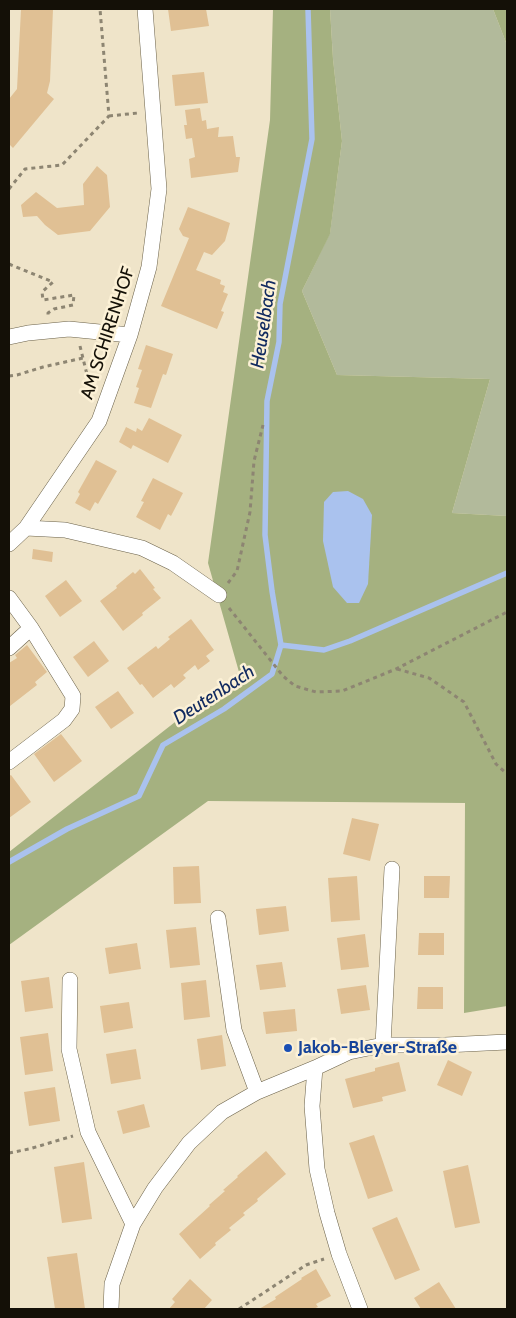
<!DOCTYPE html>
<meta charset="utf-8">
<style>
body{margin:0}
#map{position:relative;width:516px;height:1318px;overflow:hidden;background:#efe4c9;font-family:Cabin,sans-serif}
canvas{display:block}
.frame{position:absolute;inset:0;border:10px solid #141007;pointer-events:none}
</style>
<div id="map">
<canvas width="516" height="1318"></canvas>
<div class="frame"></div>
</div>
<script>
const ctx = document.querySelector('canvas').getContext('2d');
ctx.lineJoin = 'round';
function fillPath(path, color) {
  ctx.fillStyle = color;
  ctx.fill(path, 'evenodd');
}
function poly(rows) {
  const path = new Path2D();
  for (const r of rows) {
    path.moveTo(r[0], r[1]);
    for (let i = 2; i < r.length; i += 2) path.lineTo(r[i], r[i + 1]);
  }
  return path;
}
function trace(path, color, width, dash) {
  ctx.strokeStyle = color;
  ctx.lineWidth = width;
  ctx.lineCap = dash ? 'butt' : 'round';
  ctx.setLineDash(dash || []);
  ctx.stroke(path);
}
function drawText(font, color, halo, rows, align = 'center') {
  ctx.font = font + ' Cabin,sans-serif';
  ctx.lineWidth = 5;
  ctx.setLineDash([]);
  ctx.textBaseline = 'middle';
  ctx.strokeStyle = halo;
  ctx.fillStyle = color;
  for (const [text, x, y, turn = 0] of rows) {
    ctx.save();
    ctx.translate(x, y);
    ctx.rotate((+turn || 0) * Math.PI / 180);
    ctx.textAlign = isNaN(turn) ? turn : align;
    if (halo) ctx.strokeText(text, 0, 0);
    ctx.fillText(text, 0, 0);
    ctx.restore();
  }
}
fillPath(poly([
 [330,9,493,9,507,45,507,516,452,513,490,379,337,375,302,291,330,233,342,141,333,59]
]), '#b2ba9b');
fillPath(poly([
 [273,9,330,9,333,59,342,141,330,234,302,291,337,375,490,379,452,513,507,516,507,1006,464,1013,465,803,208,801,9,945,9,852,239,672,208,563,270,120],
 [493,9,507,9,507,45]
]), '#a5b180');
fillPath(poly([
 [348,491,363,499,372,515,368,584,359,603,347,603,333,587,323,541,324,502,333,492]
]), '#aac2ee');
trace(poly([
 [281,645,272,591,265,535,267,401,279,342,280,304,312,139,308,9],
 [9,862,67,829,139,796,163,745,224,709,272,674,281,645,324,650,350,641,507,573]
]), '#aac2ee', 5.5);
fillPath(poly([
 [21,9,53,9,50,81,47,93,54,99,13,148,9,144,9,99,17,89],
 [168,9,206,9,209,26,171,31],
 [204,72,208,103,175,106,172,75],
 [200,108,202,121,206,120,207,129,219,127,218,137,233,136,236,157,240,157,238,172,191,178,189,159,195,157,192,138,186,139,184,125,187,125,185,110],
 [97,166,107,175,110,207,90,231,58,235,45,225,37,216,23,217,21,205,36,192,57,208,84,205,83,184],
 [188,207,230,223,225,241,212,255,204,252,196,270,221,280,220,284,225,286,223,292,228,294,221,311,224,312,217,329,161,306,189,238,183,236,179,229],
 [146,345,173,354,166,375,163,374,151,408,134,403,139,388,136,387,142,370,138,369],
 [149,418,182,435,168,463,133,445,131,449,119,442,126,427,136,432,137,428,142,431],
 [96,460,117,471,98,504,95,502,90,511,75,503,80,494,78,492],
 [153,478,183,493,171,516,168,514,160,530,136,517,144,502,141,501],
 [33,549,53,552,52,562,32,559],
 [140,569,155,588,153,589,161,598,142,613,143,615,123,631,100,601,117,588,116,586,133,572,135,574],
 [66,580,82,601,60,617,45,596],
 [191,619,214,650,206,656,210,661,198,670,195,665,183,675,186,678,174,688,171,684,153,698,142,684,140,685,127,668,156,646,158,649,170,639,168,637],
 [94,641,109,661,88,677,73,657],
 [27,645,47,672,35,682,37,685,10,706,9,663,17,658,15,655],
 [118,691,134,713,111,729,95,707],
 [61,734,82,761,54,782,34,754],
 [11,775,31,802,9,818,9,776],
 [352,818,379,824,370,861,343,854],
 [199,866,201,903,174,904,173,867],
 [357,876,360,920,331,922,328,878],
 [424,876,450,876,449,898,424,898],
 [286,906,289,931,259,935,256,909],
 [196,927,200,965,170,968,166,930],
 [419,933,444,933,444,955,418,955],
 [365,934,369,967,341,970,337,938],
 [137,943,141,969,109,974,105,948],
 [282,962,286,987,260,990,256,965],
 [49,977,53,1008,25,1012,21,981],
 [206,980,210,1017,184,1020,181,983],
 [366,985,370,1010,341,1014,337,989],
 [418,987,443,987,443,1009,417,1009],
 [129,1002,133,1028,104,1033,100,1006],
 [295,1009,297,1031,266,1034,263,1012],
 [48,1033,53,1071,25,1075,20,1037],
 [222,1035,226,1066,201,1070,197,1039],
 [136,1049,141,1079,111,1084,106,1054],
 [448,1060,472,1072,462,1096,437,1085],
 [399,1062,406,1091,382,1097,383,1101,353,1108,345,1079,375,1071,375,1068],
 [55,1087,60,1121,29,1126,24,1092],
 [144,1104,150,1127,123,1134,117,1111],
 [374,1135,393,1191,368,1199,349,1143],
 [266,1151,286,1174,257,1199,258,1201,243,1213,245,1215,229,1228,231,1230,215,1243,216,1245,200,1259,179,1234,210,1206,209,1205,225,1191,223,1190,238,1177,237,1176],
 [84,1162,92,1219,62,1223,54,1167],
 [468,1165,480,1223,455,1228,443,1171],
 [397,1217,420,1270,395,1280,372,1228],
 [77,1253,85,1309,55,1309,47,1257],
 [316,1269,331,1296,316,1304,318,1307,313,1309,259,1309,276,1299,275,1297,302,1279,301,1278],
 [190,1279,212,1300,204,1309,169,1309,175,1302,172,1299],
 [439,1282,456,1309,421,1309,414,1298]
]), '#e0c094');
const minor = poly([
 [9,337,28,333,69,329,130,335],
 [26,528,65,530,142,548,173,563,219,595],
 [9,544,26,528,99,421,130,335,149,267,159,189,145,9],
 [9,598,31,628,73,696,72,709,64,720,9,762],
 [9,648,31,628],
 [218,918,234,1030,257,1092],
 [70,980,69,1049,88,1132,133,1224],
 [383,1045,392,869],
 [315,1068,312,1106,317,1169,327,1213,339,1254,360,1309],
 [111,1309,112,1284,133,1224,155,1188,189,1143,222,1112,257,1092,315,1068,349,1052,383,1045,445,1045,507,1042]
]);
trace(minor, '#6a6149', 16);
trace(poly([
 [109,116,138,113],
 [9,189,25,169,62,165,109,116,100,9],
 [9,264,53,282,42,292,43,300,74,295,73,305,54,309,48,313,48,315],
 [80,346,91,391],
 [9,376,17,375,43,367,83,358],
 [228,583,237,571,250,512,254,461,263,425],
 [229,608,283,676,295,686,316,692,342,691,396,669,507,612],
 [397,669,429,678,464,702,496,764,507,774],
 [9,1153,29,1149,73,1136],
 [239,1309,306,1265,324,1259]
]), '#8d8572', 3, [4, 4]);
trace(minor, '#fff', 15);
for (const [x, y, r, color] of [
 [288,1048,5,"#1a4fb4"]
]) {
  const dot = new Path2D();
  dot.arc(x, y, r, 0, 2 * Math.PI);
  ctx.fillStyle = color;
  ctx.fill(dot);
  trace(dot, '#fcf1d6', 2);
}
drawText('18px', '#141007', '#fcf1d6', [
 ["AM SCHIRENHOF",108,333,-72]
]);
drawText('bold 18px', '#164399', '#fcf1d6', [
 ["Jakob-Bleyer-Straße",298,1048]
], 'left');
drawText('italic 19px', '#122b60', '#fcf1d6', [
 ["Heuselbach",264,324,-82],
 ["Deutenbach",214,695,-33]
]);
</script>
